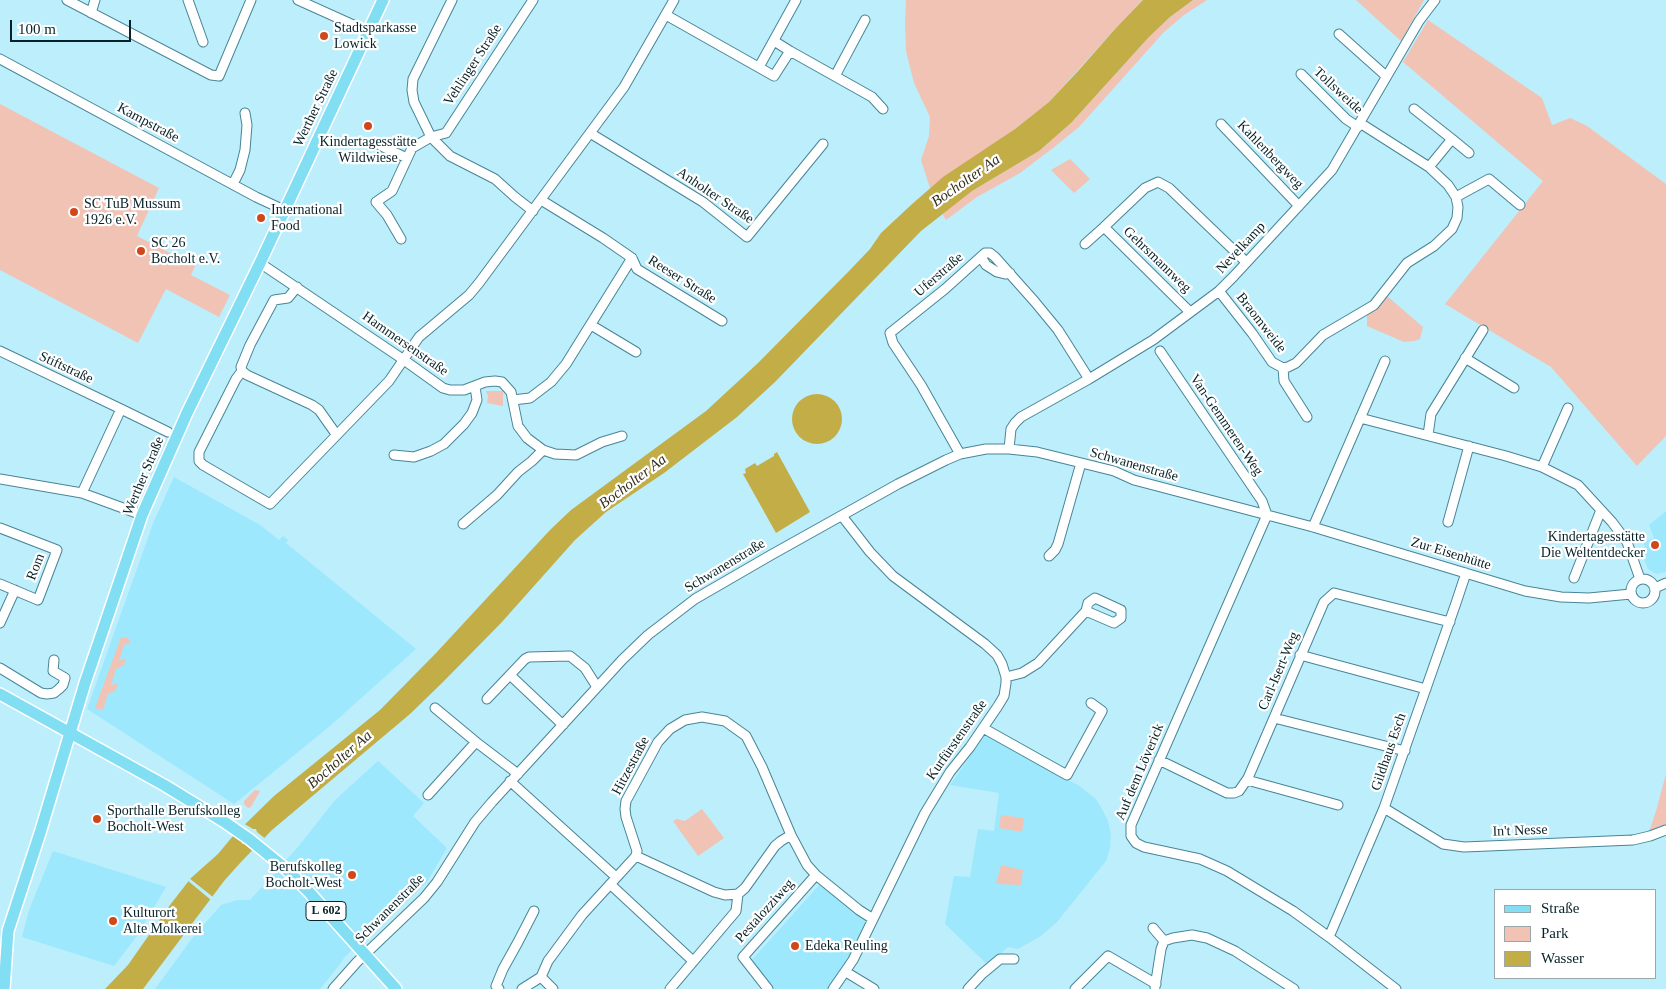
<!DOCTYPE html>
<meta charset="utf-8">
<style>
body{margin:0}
#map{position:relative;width:1666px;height:989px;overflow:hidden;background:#bceefc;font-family:Georgia,serif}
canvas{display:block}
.legend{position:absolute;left:1494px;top:889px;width:162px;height:90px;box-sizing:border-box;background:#fff;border:1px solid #9ca7a9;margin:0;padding:6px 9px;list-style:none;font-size:15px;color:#072228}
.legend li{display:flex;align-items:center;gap:10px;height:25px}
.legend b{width:25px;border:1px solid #9ca7a9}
.scale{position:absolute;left:10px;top:20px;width:121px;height:22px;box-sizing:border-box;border:2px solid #072228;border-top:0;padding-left:6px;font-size:15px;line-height:18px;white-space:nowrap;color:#072228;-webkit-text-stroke:4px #fff;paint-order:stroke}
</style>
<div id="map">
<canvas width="1666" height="989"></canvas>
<ul class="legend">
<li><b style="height:6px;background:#82def2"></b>Straße</li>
<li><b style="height:14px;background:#f1c3b5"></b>Park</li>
<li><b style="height:14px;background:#c3ad46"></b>Wasser</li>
</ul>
<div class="scale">100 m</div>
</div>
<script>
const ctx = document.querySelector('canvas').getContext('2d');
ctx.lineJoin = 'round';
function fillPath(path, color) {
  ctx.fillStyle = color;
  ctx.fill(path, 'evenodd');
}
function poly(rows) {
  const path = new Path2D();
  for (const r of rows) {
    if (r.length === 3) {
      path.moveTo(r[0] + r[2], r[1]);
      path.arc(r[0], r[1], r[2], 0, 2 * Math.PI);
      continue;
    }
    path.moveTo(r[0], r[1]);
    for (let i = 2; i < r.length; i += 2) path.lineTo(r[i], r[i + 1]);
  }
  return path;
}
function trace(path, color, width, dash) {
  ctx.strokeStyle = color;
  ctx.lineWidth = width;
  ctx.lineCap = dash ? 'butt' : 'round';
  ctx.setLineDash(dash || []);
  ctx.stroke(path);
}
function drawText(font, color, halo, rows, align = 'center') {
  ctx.font = font + ' Georgia,serif';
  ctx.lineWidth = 4.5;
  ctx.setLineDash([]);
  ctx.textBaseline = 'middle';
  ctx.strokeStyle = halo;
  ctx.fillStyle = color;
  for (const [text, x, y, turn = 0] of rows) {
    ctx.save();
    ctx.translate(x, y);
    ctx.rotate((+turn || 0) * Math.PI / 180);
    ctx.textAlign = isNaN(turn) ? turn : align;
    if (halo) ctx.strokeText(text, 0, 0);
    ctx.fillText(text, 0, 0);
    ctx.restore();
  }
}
fillPath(poly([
 [174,477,260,525,279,540,283,536,288,540,286,543,416,649,330,726,234,804,87,709,154,521],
 [1666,511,1666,572,1656,574,1648,569,1640,549,1645,547,1643,542,1654,538,1649,525],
 [985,735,1060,776,1078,785,1096,799,1102,809,1108,821,1111,835,1110,848,1106,861,1057,922,1041,936,1018,949,1008,947,988,965,945,924,954,876,970,877,978,829,994,831,999,793,950,785],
 [378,761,424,803,413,816,447,848,427,882,405,903,380,921,344,958,341,963,320,989,155,989,193,937,221,905,237,900,250,900,298,847,335,800],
 [53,851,166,887,137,936,114,966,22,937,29,910],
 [821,883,867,920,847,961,827,989,771,989,750,962]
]), '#9ee8fd');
fillPath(poly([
 [906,0,1143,0,1116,28,1049,102,1015,129,930,188,921,160,929,136,930,117,914,83,906,51,905,22],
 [1193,0,1207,0,1184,15,1164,32,1079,127,1053,148,1020,173,977,197,946,220,942,213,972,191,1039,151,1071,123,1148,38,1170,17],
 [1356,0,1424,0,1401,41],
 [1428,20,1542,98,1552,125,1570,118,1587,126,1666,184,1666,436,1637,466,1551,367,1445,304,1543,181,1403,62],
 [0,104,159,188,137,236,195,266,191,275,230,295,219,317,166,289,138,343,0,270],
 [1070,159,1090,179,1074,193,1051,170],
 [1387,296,1423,327,1420,339,1414,341,1404,342,1367,326,1367,315,1378,307],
 [486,391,503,391,503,406,487,403,488,396],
 [121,637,128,638,131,642,124,645,119,661,126,658,124,665,116,669,111,685,118,683,115,691,108,694,103,710,95,708],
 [1666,774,1666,825,1648,835,1656,811],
 [255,790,260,791,251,807,248,808,244,804,244,801],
 [702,809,724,838,698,856,673,821,677,819,685,821],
 [1001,815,1024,818,1022,832,999,828],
 [1001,865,1023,870,1021,885,996,884]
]), '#f1c3b5');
fillPath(poly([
 [1143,0,1193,0,1170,17,1148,38,1071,123,1039,151,972,191,921,231,775,382,737,417,664,473,606,512,575,540,501,623,443,682,410,714,272,830,241,862,224,881,143,989,105,989,128,965,170,905,191,878,218,854,233,836,274,796,380,710,436,653,550,530,571,510,706,411,758,363,850,270,870,249,881,233,911,205,943,177,1015,129,1049,102,1079,70,1116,28],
 [817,419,25],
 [777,452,810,512,776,533,743,474,746,473,745,469,755,463,757,466,774,456,774,454]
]), '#c3ad46');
fillPath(poly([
 [243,823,253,829,256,829,257,832,267,840,256,851,245,843,242,844,242,841,232,834],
 [189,878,213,897,211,900,187,880]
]), '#bceefc');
const minor = poly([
 [67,0,211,75,219,76,251,0],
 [188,0,203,42],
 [298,0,369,32],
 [452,0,413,79,412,90,414,102,431,137,450,156,495,179,515,197,533,211],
 [91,13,95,0],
 [666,15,774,76,790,51,872,97,883,109],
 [1339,34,1386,76],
 [774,41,790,51],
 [0,59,256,197,284,210],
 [759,67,796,0],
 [1301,74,1346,119,1358,127],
 [835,76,865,20],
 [1414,109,1452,139],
 [1221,124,1299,206],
 [590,133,703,202,747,237,823,144],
 [381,146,407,158],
 [1429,167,1452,139,1469,153],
 [233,184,240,170,245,150,247,125,245,113],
 [1456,197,1489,179,1520,205],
 [401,239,387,215,376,202,392,191,412,148,431,137,446,133,533,0],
 [1085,244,1104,227],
 [981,257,986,265,997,272,1005,274,1010,273],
 [632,258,637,269,722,321],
 [260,263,404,360,443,388,450,390,464,390,485,382,495,381,502,382,511,392,518,426,527,438,543,450,555,454,576,455,602,442,622,436],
 [297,287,288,298,274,300,250,345,241,367,242,371,247,375,312,405,319,410,336,434],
 [1219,291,1252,333,1272,362,1283,368,1288,367,1296,363,1323,335,1374,305,1407,263,1434,246,1452,229,1457,218,1458,207,1456,197,1448,185,1429,167,1360,123],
 [1190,312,1104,227,1145,188,1158,182,1169,188,1246,262],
 [591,325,636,352],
 [0,351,121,409,82,493],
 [1160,351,1262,501,1267,515],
 [1465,358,1514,388],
 [1283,368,1284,381,1307,417],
 [242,371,236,379,199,452,199,461,203,465,270,504,389,381,419,337,469,295,479,283,624,87,674,0],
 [513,400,530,398,551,382,566,364,632,258,603,238,541,200],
 [121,409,168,432],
 [1360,418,1506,456,1542,467,1578,485,1612,522,1627,542,1640,579],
 [1428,435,1431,414,1483,330],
 [1009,449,1011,429,1015,423,1021,417,1089,379,1153,340,1219,291,1234,276,1332,170,1419,21,1435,0],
 [960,454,921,385,893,343,890,333,945,289,985,253,990,253,995,257,1035,302,1058,330,1089,379],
 [394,455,414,457,431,451,444,444,464,424,472,413,477,400,475,387],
 [1542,467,1568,408],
 [0,479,82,493,142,515],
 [1267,515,1131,825,1131,836,1136,843,1144,847,1200,859,1227,871,1293,911,1329,937,1396,989],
 [1448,522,1469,446],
 [463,524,497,495,518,472,532,461,543,450],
 [1313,527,1385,361],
 [0,528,57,550,38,600,0,584],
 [1049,556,1055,550,1058,544,1081,463],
 [1574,578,1601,510],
 [1643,591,12],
 [1655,588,1666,583],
 [0,623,15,590],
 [1300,655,1426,689],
 [0,668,41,693,47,694,54,693,59,689,63,685,65,678,53,671,54,660],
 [510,675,563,725],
 [1006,677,1022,673,1038,663,1086,611,1114,623,1121,618,1121,610,1095,598,1088,603,1086,611],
 [487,699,525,659,529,657,570,656,585,668,597,687],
 [435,708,476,742,518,774],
 [1274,718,1405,751],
 [983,728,1067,775,1102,711,1091,703],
 [1159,760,1227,793,1234,793,1239,791,1248,778,1324,602,1334,593,1450,622],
 [1247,780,1338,805],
 [510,781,616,877],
 [428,795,476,742],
 [1384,808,1443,844,1464,847,1633,840,1650,836,1666,830],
 [636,856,714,892,725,895,738,894],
 [610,884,693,961],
 [1153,928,1164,941],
 [1329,937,1384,808,1456,603,1466,573],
 [1164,941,1173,938,1192,935,1207,938,1235,951,1294,989],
 [846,972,874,989],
 [541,977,548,961,582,915,636,856,637,851,626,817,625,809,626,801,658,742,670,729,685,720,702,717,725,721,746,736,762,767,791,835,807,865,816,875,859,910,873,919],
 [541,977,553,989],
 [1155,987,1161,949,1164,941],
 [333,989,357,962,424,898,437,882,475,822,492,802,622,660,648,635,695,599,771,555,898,484,946,460,960,454,986,449,1009,449,1037,452,1114,471,1134,480,1313,527,1525,591,1561,597,1589,598,1631,594],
 [499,989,496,986,503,969,518,942,534,911],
 [522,989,541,977],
 [670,989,736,911,738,894,745,888,775,846,781,841,791,835],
 [768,989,743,957,816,875],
 [833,989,853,960,925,813,950,772,970,747,998,706,1004,696,1006,683,1006,677,1002,664,997,655,985,644,893,576,870,552,842,516],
 [968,989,982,974,1000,959,1014,959],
 [1075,989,1108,956,1156,984]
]);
const major = poly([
 [0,694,164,785,223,821,249,839,286,869,308,891,396,989],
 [4,989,8,931,40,833,85,683,142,515,187,413,260,263,383,0]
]);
trace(minor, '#488596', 11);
trace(major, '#fff', 14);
trace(minor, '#fff', 9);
trace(major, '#82def2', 11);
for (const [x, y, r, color] of [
 [324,36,5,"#d0481a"],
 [368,126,5,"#d0481a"],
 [74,212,5,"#d0481a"],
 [261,218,5,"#d0481a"],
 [141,251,5,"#d0481a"],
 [1655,545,5,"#d0481a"],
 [97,819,5,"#d0481a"],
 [352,875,5,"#d0481a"],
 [113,921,5,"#d0481a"],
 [795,946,5,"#d0481a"]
]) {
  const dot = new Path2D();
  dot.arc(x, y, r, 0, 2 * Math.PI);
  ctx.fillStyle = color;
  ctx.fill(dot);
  trace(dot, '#fff', 2);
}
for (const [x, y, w] of [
 [326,911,40]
]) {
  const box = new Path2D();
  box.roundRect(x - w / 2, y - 9.5, w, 19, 4);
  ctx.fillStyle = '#fff';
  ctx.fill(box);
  trace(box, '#072228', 1);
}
drawText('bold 12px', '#072228', null, [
 ["L 602",326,911]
]);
drawText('14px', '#072228', '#fff', [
 ["Stadtsparkasse",334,28],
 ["Lowick",334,44],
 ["Kindertagesstätte",368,142,"center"],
 ["Wildwiese",368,158,"center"],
 ["SC TuB Mussum",84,204],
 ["1926 e.V.",84,220],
 ["International",271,210],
 ["Food",271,226],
 ["SC 26",151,243],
 ["Bocholt e.V.",151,259],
 ["Kindertagesstätte",1645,537,"right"],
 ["Die Weltentdecker",1645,553,"right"],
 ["Sporthalle Berufskolleg",107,811],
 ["Bocholt-West",107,827],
 ["Berufskolleg",342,867,"right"],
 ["Bocholt-West",342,883,"right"],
 ["Kulturort",123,913],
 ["Alte Molkerei",123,929],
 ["Edeka Reuling",805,946]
], 'left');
drawText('14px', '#072228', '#fff', [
 ["Vehlinger Straße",473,65,-57],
 ["Tollsweide",1338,91,43],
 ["Werther Straße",316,108,-64],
 ["Kampstraße",148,123,28],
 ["Kahlenbergweg",1270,155,46],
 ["Anholter Straße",715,196,34],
 ["Nevelkamp",1241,248,-47],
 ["Gehrsmannweg",1157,260,44],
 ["Uferstraße",939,275,-41],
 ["Reeser Straße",682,280,32],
 ["Braomweide",1261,323,52],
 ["Hammersenstraße",405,344,35],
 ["Stiftstraße",66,368,25],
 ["Van-Gemmeren-Weg",1226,425,56],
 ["Schwanenstraße",1134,465,16],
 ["Werther Straße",144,476,-67],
 ["Zur Eisenhütte",1451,554,17],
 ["Schwanenstraße",725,566,-31],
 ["Rom",36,567,-69],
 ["Carl-Isert-Weg",1279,671,-67],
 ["Kurfürstenstraße",957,740,-55],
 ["Gildhaus Esch",1389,752,-71],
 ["Hitzestraße",631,766,-62],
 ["Auf dem Löverick",1140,772,-67],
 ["In't Nesse",1520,831,-2],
 ["Schwanenstraße",390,909,-45],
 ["Pestalozziweg",765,911,-48]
]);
drawText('italic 15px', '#342f18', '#fff', [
 ["Bocholter Aa",966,181,-35],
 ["Bocholter Aa",633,482,-37],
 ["Bocholter Aa",340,760,-41]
]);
</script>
